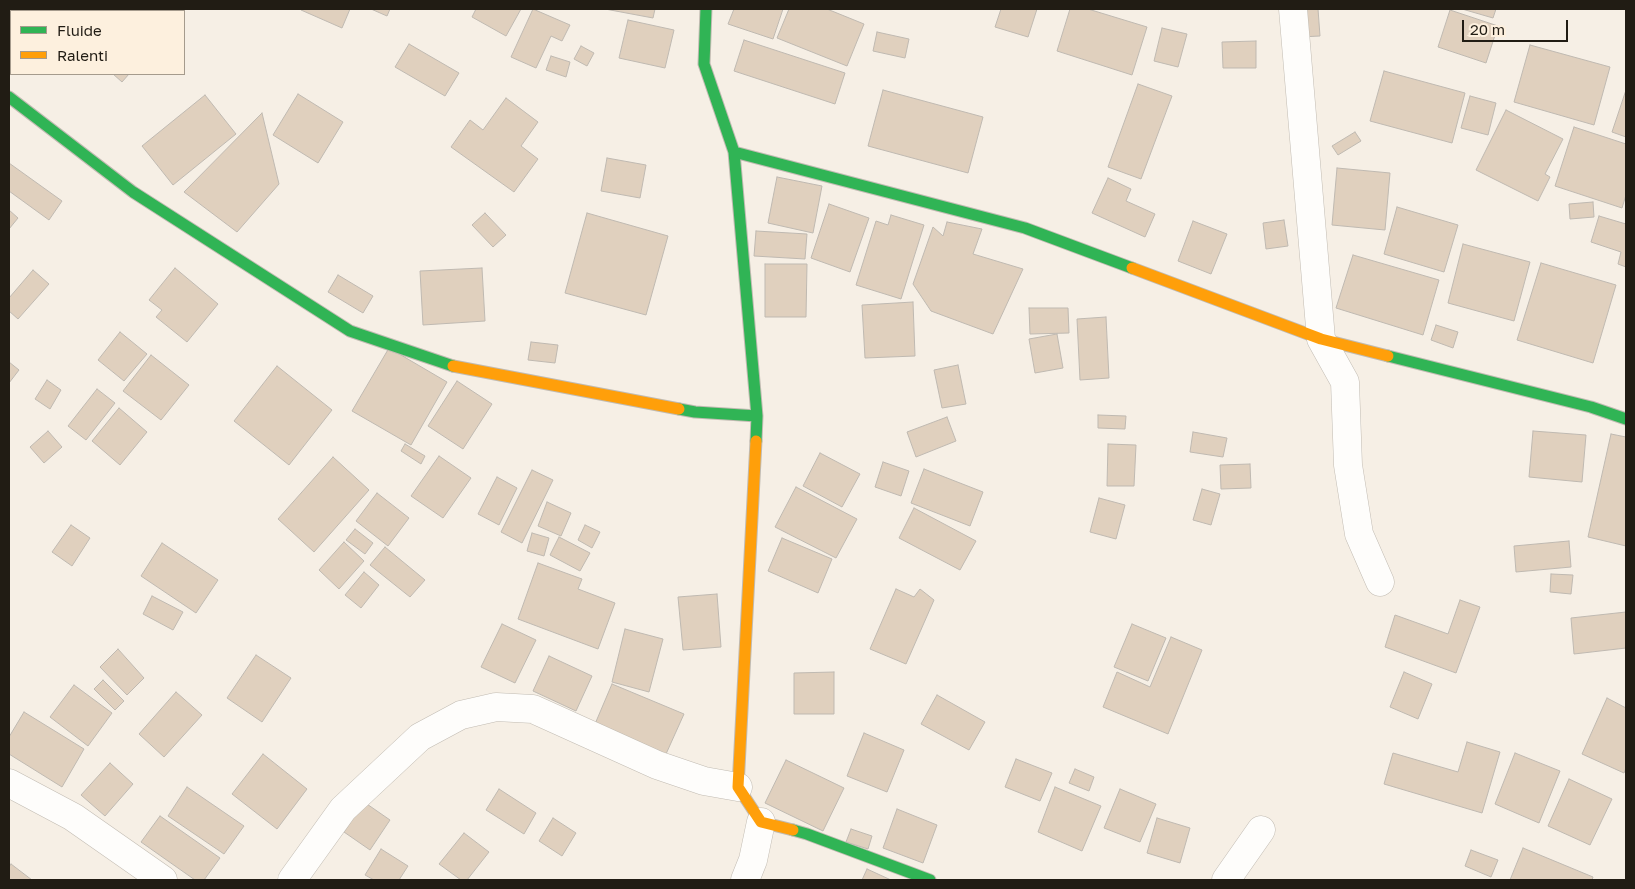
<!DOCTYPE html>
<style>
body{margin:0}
#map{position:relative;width:1635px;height:889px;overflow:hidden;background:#f6efe5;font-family:"Golos Text",sans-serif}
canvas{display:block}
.frame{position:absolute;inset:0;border:10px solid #211c14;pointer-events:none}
.legend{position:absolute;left:10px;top:10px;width:175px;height:65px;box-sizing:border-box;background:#fdf0de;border:1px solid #a59b8d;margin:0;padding:6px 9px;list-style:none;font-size:15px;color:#211c14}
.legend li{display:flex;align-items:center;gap:10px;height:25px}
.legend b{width:25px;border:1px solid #a59b8d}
.scale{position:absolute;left:1462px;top:20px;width:106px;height:22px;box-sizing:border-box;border:2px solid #211c14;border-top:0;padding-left:6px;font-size:15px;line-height:18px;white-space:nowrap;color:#211c14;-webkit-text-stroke:4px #fdf0de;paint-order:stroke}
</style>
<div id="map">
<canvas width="1635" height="889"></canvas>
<div class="frame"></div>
<ul class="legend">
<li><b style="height:6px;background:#30b455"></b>Fluide</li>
<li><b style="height:6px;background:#ff9f0a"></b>Ralenti</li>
</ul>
<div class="scale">20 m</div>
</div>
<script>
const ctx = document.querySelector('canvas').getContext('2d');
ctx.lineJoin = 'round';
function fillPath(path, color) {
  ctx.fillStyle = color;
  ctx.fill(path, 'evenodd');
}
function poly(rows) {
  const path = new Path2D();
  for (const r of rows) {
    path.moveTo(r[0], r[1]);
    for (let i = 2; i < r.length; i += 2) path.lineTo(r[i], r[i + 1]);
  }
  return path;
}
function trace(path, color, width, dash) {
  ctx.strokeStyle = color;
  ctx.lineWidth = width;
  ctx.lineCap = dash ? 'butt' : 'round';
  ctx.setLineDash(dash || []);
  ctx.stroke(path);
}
const building = poly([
 [115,9,146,9,148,11,112,11,115,9],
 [302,9,350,9,342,28,301,10,302,9],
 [371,9,390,9,387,16,371,9],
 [476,9,521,9,506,36,472,17,476,9],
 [533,9,570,25,562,41,551,36,536,68,511,57,533,9],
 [605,9,655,9,653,18,605,9],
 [734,9,783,9,773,39,728,24,734,9],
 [789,9,827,9,864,24,847,66,777,38,789,9],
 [1001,9,1037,9,1028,37,995,27,1001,9],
 [1070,9,1088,9,1147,27,1132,75,1057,51,1070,9],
 [1298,9,1318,9,1320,36,1300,37,1298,9],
 [1462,9,1496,9,1493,18,1462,9],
 [1450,10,1498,26,1486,63,1438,47,1450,10],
 [628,20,674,30,665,68,619,58,628,20],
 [1162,28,1187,34,1178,67,1154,61,1162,28],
 [877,32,909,39,905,58,873,51,877,32],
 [744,40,845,73,835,104,734,71,744,40],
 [1256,41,1256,68,1223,68,1222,42,1256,41],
 [409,44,459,73,445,96,395,67,409,44],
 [1530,45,1610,67,1594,125,1514,102,1530,45],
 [581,46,594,53,587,66,574,59,581,46],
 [551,56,570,62,566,77,546,70,551,56],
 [1384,71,1465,93,1452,143,1370,121,1384,71],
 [113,74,129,74,122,82,113,74],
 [1138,84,1172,96,1141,179,1108,167,1138,84],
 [883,90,983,117,968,173,868,146,883,90],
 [1626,90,1626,137,1612,132,1626,90],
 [298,94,343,122,318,163,273,135,298,94],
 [205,95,236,134,173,185,142,146,205,95],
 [1470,96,1496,103,1488,135,1461,128,1470,96],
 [506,98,538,122,521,146,538,159,514,192,451,147,470,120,483,130,506,98],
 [1506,110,1563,139,1545,174,1550,177,1538,201,1476,170,1506,110],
 [262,113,279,184,237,232,184,192,262,113],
 [1574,127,1626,144,1626,195,1622,208,1555,186,1574,127],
 [1355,132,1361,141,1338,155,1332,146,1355,132],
 [607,158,646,165,640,198,601,191,607,158],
 [9,163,62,201,49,220,9,191,9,163],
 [1337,168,1390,173,1385,230,1332,225,1337,168],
 [777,177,822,186,813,233,768,223,777,177],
 [1108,178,1131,189,1126,201,1155,214,1145,237,1092,213,1108,178],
 [1593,202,1594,217,1570,219,1569,204,1593,202],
 [829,204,869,218,850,272,811,258,829,204],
 [1397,207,1458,225,1444,272,1384,254,1397,207],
 [9,210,18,218,9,229,9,210],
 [485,213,506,235,493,247,472,225,485,213],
 [587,213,668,236,646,315,565,293,587,213],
 [891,215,924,225,901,299,856,285,876,221,888,225,891,215],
 [1599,216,1626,224,1626,267,1618,264,1621,252,1591,242,1599,216],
 [1284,220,1288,246,1266,249,1263,223,1284,220],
 [1193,221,1227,234,1211,274,1178,261,1193,221],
 [947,222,982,229,973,254,1023,269,993,334,931,311,913,284,933,227,943,236,947,222],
 [756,231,807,234,805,259,754,256,756,231],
 [1463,244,1530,262,1514,321,1448,303,1463,244],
 [1353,255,1439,280,1423,335,1336,308,1353,255],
 [1541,263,1616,285,1593,363,1517,340,1541,263],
 [765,264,807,264,806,317,765,317,765,264],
 [175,268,218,304,187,342,156,317,162,310,149,300,175,268],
 [482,268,485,321,423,325,420,271,482,268],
 [33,270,49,284,18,319,9,311,9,298,33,270],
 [338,275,373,296,363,313,328,292,338,275],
 [913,302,915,356,865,358,862,305,913,302],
 [1029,308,1068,308,1069,333,1030,334,1029,308],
 [1106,317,1109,378,1080,380,1077,319,1106,317],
 [1436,325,1458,332,1453,348,1431,340,1436,325],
 [120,332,147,354,124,381,98,360,120,332],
 [1057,334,1063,368,1035,373,1029,339,1057,334],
 [531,342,558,345,555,363,528,360,531,342],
 [389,348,447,382,411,445,352,411,389,348],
 [151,355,189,385,161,420,123,391,151,355],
 [9,362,19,370,9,383,9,362],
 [958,365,966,404,942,408,934,370,958,365],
 [277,366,332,410,289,465,234,421,277,366],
 [47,380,61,390,50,409,35,399,47,380],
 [457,381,492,404,463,449,428,426,457,381],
 [97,389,115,403,86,440,68,426,97,389],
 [119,408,147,432,120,465,92,441,119,408],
 [1098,415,1126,416,1125,429,1098,428,1098,415],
 [947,417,956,441,916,457,907,432,947,417],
 [48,431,62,447,44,463,30,447,48,431],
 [1533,431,1586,435,1582,482,1529,477,1533,431],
 [1193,432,1227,438,1223,457,1190,452,1193,432],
 [1611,434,1626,437,1626,546,1588,537,1611,434],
 [405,444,425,456,421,464,401,451,405,444],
 [1108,444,1136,445,1134,486,1107,486,1108,444],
 [820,453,860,474,842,507,803,486,820,453],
 [439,456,471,478,443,518,411,496,439,456],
 [333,457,369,490,314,552,278,519,333,457],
 [883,462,909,471,901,496,875,487,883,462],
 [1250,464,1251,488,1221,489,1220,465,1250,464],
 [924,469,983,492,970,526,911,503,924,469],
 [532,470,553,480,522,543,501,532,532,470],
 [497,477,517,488,499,525,478,514,497,477],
 [796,487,857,519,836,558,775,527,796,487],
 [1202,489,1220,494,1211,525,1193,520,1202,489],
 [377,493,409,518,388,546,356,521,377,493],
 [1099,498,1125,505,1116,539,1090,532,1099,498],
 [547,502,571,513,561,536,538,526,547,502],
 [914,508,976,541,960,570,899,538,914,508],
 [71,525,90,538,72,566,52,552,71,525],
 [585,525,600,532,592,548,578,540,585,525],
 [355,529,373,543,365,554,346,540,355,529],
 [532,533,549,538,544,556,527,551,532,533],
 [559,537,590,553,580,571,550,555,559,537],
 [782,538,832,559,818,593,768,571,782,538],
 [1569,541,1571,567,1516,572,1514,546,1569,541],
 [344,542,364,561,339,589,319,570,344,542],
 [162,543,218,580,196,613,141,576,162,543],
 [385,547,425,580,410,597,370,565,385,547],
 [538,563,582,579,578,589,615,603,598,649,518,619,538,563],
 [364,572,379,585,361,608,345,595,364,572],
 [1551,574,1573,575,1571,594,1550,592,1551,574],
 [896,589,914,597,920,589,934,600,906,664,870,649,896,589],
 [717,594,721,647,683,650,678,597,717,594],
 [152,596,183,612,173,630,143,614,152,596],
 [1460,600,1480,607,1456,673,1385,647,1395,615,1448,634,1460,600],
 [1626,612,1626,648,1574,654,1571,618,1626,612],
 [502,624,536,640,515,683,481,667,502,624],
 [1132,624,1166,638,1148,681,1114,667,1132,624],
 [625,629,663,639,649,692,612,682,625,629],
 [1171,637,1202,650,1168,734,1103,707,1117,672,1150,687,1171,637],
 [118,649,144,678,127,695,100,667,118,649],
 [256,655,291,678,262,722,227,698,256,655],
 [549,656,592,676,576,711,533,691,549,656],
 [834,672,834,714,794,714,794,673,834,672],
 [1404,672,1432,684,1418,719,1390,707,1404,672],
 [103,680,124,701,115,710,94,689,103,680],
 [612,684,684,714,666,754,595,724,612,684],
 [74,685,112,713,88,746,50,717,74,685],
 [176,692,202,715,164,757,139,734,176,692],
 [937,695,985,722,969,750,921,724,937,695],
 [1607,698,1626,708,1626,768,1624,773,1582,754,1607,698],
 [24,712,84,749,62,787,9,754,9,737,24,712],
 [864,733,904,750,887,792,847,776,864,733],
 [1467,742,1500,752,1482,813,1384,784,1393,753,1458,772,1467,742],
 [1515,753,1560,771,1539,823,1495,804,1515,753],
 [263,754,307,789,277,829,232,794,263,754],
 [1016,759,1052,773,1040,801,1005,787,1016,759],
 [786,760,844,788,823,831,765,803,786,760],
 [110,763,133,784,105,816,81,795,110,763],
 [1075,769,1094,777,1089,791,1069,783,1075,769],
 [1569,779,1612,799,1590,845,1548,826,1569,779],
 [187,787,244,826,224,854,168,816,187,787],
 [1055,787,1101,806,1082,851,1038,832,1055,787],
 [499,789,536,813,524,834,486,810,499,789],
 [1120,789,1156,804,1140,842,1104,828,1120,789],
 [364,802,390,820,370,850,344,832,364,802],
 [897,809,937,825,923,863,883,848,897,809],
 [160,816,220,858,204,880,195,880,141,842,160,816],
 [553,818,576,833,562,856,539,841,553,818],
 [1157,818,1190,828,1180,863,1147,853,1157,818],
 [851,829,872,836,868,849,846,842,851,829],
 [464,833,489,852,467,880,461,880,439,864,464,833],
 [1523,848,1593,877,1592,880,1510,880,1523,848],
 [381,849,408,866,399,880,374,880,365,875,381,849],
 [1471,850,1498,860,1491,877,1465,866,1471,850],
 [11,864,32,880,9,880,9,867,11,864],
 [867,869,891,880,862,880,867,869]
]);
fillPath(building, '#e0d0be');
trace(building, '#bfb9b1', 1);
const street = poly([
 [1293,9,1321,339,1345,382,1348,465,1359,534,1380,582],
 [9,783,73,817,163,880],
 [292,880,343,809,420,737,461,715,496,707,533,709,657,765,704,781,738,787],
 [745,880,753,860,761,822],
 [1226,880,1261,830]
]);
const fast = poly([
 [706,9,704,64,734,152,757,416,756,441],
 [9,97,133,192,350,331,453,366],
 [734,152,1025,228,1132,268],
 [1388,356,1591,407,1626,419],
 [679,409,695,412,757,416],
 [793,830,807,834,930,880]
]);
const slow = poly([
 [1132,268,1321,339,1388,356],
 [453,366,679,409],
 [756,441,738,787,761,822,793,830]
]);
trace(street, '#c1bbb2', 29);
trace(fast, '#c1bbb2', 13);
trace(slow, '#c1bbb2', 13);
trace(street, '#fefdfb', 28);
trace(fast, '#30b455', 11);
trace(slow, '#ff9f0a', 11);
</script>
